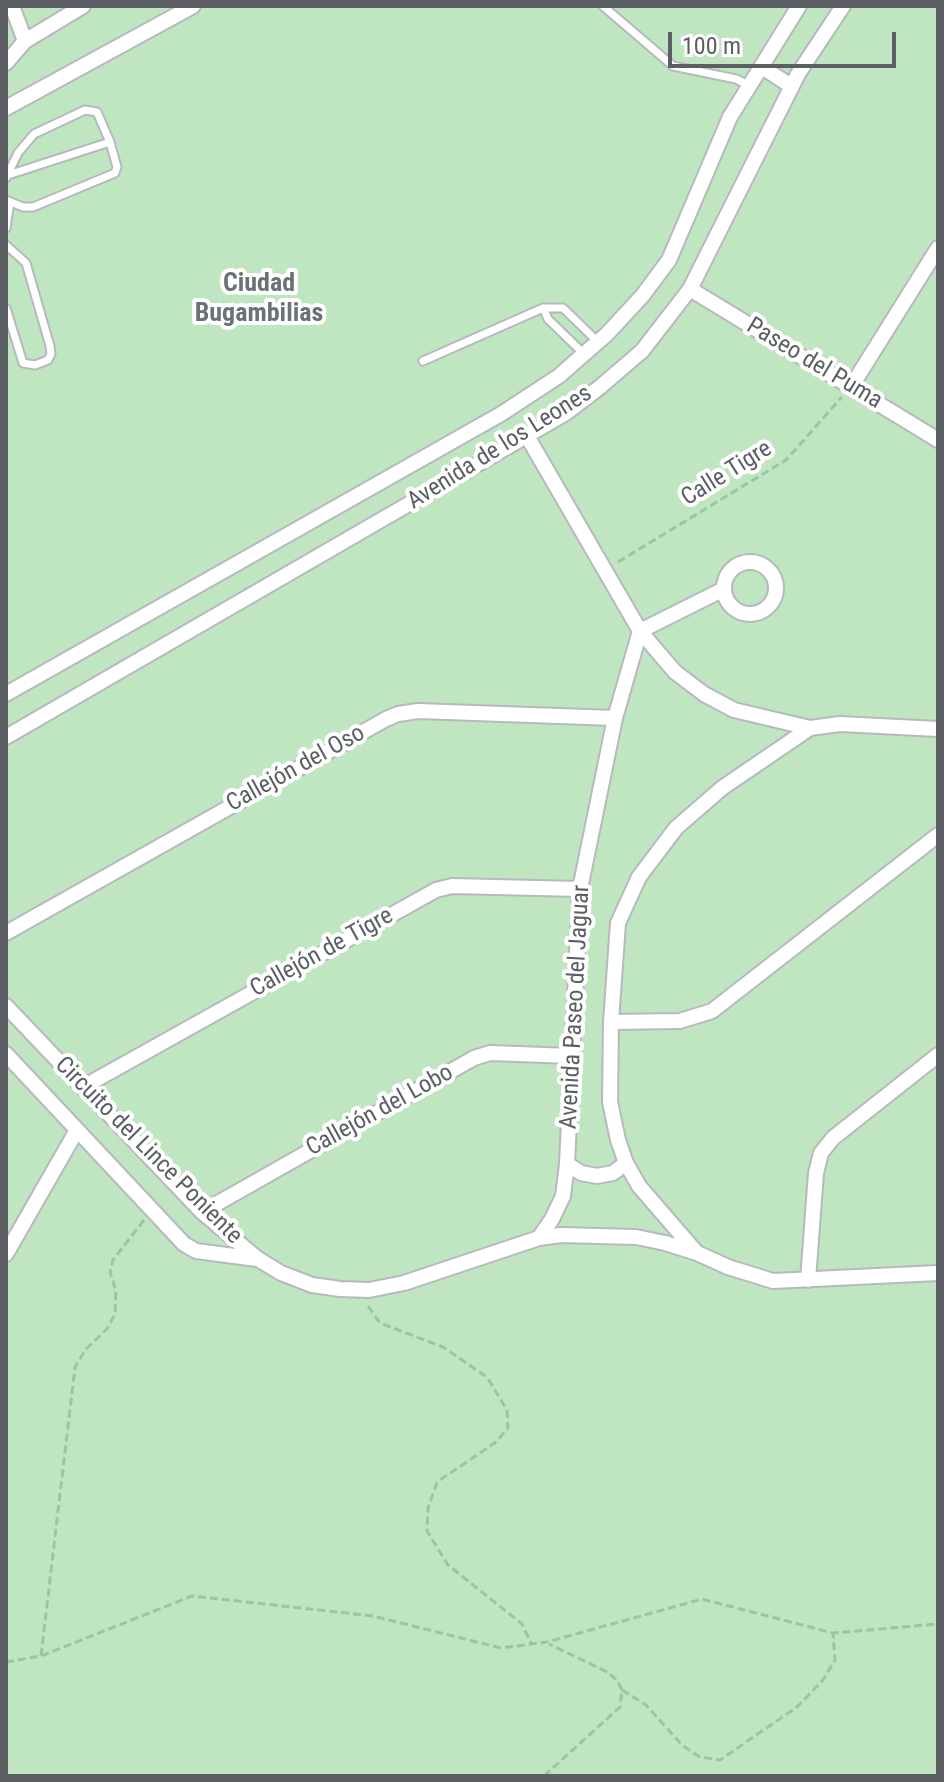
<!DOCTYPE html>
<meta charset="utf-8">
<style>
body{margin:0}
#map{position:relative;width:944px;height:1782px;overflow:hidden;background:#eeece3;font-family:"Roboto Condensed",sans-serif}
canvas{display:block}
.frame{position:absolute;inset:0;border:8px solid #5b5f64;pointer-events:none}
.scale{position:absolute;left:668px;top:32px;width:228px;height:36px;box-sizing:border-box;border:4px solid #5b5f64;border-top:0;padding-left:10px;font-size:24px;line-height:28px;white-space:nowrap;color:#5b5f64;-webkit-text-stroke:6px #fff;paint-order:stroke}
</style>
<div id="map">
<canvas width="944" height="1782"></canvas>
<div class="frame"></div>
<div class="scale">100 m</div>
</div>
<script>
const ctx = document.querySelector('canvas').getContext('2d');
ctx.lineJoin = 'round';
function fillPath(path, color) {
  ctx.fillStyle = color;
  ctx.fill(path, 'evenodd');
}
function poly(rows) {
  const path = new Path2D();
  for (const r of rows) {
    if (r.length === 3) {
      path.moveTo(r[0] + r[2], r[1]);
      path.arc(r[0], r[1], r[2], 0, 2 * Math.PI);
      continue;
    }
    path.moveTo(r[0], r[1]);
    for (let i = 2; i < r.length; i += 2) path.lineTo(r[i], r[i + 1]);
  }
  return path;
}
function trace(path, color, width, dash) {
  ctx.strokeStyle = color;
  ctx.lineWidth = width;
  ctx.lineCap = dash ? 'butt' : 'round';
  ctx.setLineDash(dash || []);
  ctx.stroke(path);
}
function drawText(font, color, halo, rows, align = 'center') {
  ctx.font = font + ' "Roboto Condensed",sans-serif';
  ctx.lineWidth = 8;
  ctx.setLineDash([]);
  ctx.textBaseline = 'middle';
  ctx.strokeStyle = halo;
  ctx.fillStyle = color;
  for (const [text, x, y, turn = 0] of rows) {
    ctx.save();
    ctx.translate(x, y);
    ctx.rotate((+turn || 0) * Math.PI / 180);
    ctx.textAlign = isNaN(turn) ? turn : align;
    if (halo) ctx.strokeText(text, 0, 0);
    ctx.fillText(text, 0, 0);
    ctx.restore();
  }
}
fillPath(poly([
 [6,6,938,6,938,1776,6,1776]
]), '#bfe6c0');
const lane = poly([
 [603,6,673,66,736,79,750,86],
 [8,175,110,142],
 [6,178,18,153,34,134,85,110,97,112,110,142,117,167,115,173,33,207,23,207,6,200],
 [6,228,10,202],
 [6,245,26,263,50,346,51,354,48,360,35,365,23,363,6,308],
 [543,308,548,319,584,354],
 [423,361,543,308,563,308,598,342]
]);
const street = poly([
 [12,6,25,41],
 [6,63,25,41,83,6],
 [762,67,791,86],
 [6,108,193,6],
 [690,289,938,440],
 [851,387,938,248],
 [527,436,640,631,675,672,704,694,734,710,810,728,840,724,938,729],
 [750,588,26],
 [640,631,724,589],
 [6,694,501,414,559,376,584,354,607,334,643,295,669,260,730,117,799,6],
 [6,737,566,413,600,387,642,351,690,289,798,74,843,6],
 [6,933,386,719,398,714,418,711,615,718],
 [6,1006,202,1212,258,1259,281,1273,312,1285,340,1289,369,1290,404,1283,539,1238,561,1235,636,1237,665,1243,697,1253,728,1267,773,1281,938,1273],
 [611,1022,680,1021,712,1011,938,835],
 [6,1054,184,1244,196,1251,257,1259],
 [83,1087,436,890,452,886,580,889],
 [567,1164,581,1173,597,1176,613,1173,626,1163],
 [202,1212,474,1058,490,1053,571,1056],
 [539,1238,552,1219,563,1196,567,1164,580,889,615,718,640,631],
 [696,1252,639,1186,626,1163,618,1140,610,1102,611,1022,618,923,639,877,676,828,722,788,810,728],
 [6,1254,77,1130],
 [808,1280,816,1173,821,1153,833,1138,938,1055]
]);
trace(lane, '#b6b9bd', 11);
trace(street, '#b6b9bd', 18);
trace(poly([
 [618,562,786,460,842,397],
 [368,1306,380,1323,443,1347,487,1377,507,1410,508,1428,496,1442,437,1482,428,1508,427,1531,448,1565,522,1624,532,1645],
 [41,1656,75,1367,86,1349,107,1329,115,1314,116,1291,110,1272,113,1260,144,1220],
 [6,1662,41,1656,192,1596,373,1616,501,1648,547,1642,702,1599,833,1633,938,1624],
 [622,1690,646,1705,683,1746,700,1757,720,1760,797,1707,823,1680,835,1660,833,1633],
 [544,1776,620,1707,622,1690,617,1680,607,1672,549,1644]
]), '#98c7a6', 3, [8, 4]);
trace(lane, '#fff', 7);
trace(street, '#fff', 14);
drawText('24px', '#5b5f64', '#fff', [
 ["Paseo del Puma",814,364,31],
 ["Avenida de los Leones",500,448,-32],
 ["Calle Tigre",727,474,-32],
 ["Callejón del Oso",296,769,-29],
 ["Callejón de Tigre",322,953,-29],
 ["Avenida Paseo del Jaguar",576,1007,-87],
 ["Callejón del Lobo",380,1111,-29],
 ["Circuito del Lince Poniente",148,1151,45]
]);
drawText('bold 26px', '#6c7176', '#fff', [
 ["Ciudad",259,284],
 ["Bugambilias",259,314]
]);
</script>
